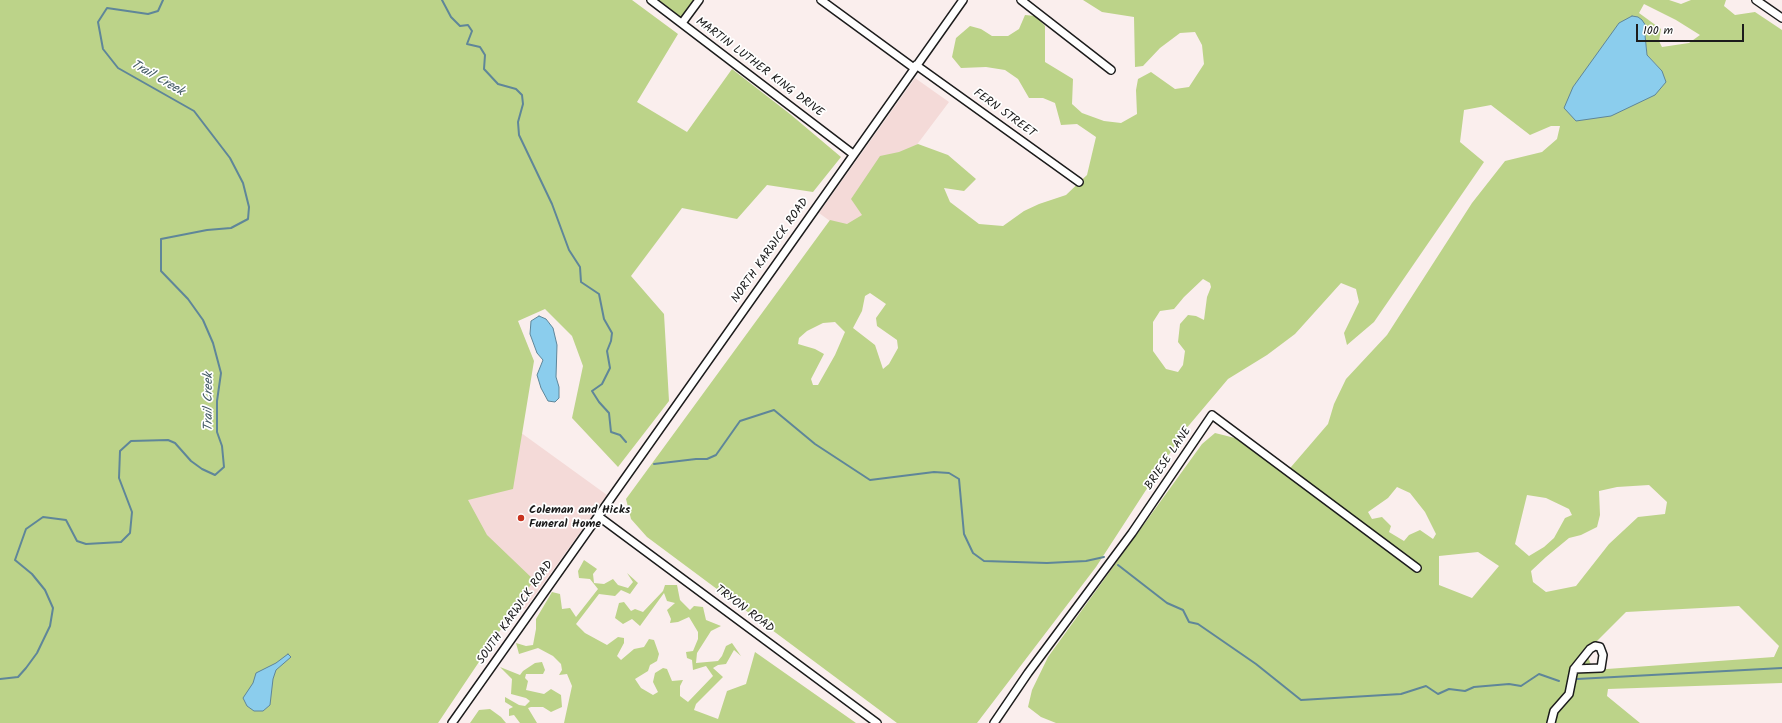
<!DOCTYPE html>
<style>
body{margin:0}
#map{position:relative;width:1782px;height:723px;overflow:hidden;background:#faeeed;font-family:Kalam,sans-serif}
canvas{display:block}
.scale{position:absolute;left:1636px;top:24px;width:108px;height:18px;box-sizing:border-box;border:2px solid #1c1c1c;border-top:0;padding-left:5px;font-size:12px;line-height:14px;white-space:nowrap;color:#1c1c1c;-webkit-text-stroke:3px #fff;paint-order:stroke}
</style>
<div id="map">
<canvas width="1782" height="723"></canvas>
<div class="scale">100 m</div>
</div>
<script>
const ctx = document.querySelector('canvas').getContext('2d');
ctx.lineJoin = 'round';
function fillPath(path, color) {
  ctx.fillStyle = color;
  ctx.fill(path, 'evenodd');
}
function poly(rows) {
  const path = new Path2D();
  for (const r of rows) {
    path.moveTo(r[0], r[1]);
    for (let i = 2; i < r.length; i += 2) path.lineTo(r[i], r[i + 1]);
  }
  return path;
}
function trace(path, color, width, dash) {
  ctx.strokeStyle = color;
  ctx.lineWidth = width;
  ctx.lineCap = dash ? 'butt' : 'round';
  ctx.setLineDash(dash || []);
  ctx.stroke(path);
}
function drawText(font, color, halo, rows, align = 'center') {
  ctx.font = font + ' Kalam,sans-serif';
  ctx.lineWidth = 3.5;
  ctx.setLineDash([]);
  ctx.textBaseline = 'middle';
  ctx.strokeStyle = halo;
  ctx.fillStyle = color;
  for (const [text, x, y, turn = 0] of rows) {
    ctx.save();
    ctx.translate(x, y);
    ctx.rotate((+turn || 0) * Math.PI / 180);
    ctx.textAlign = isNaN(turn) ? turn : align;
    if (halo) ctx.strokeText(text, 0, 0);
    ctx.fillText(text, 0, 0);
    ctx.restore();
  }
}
fillPath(poly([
 [915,78,949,102,876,199,852,237,819,213],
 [484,406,607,495,525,609,402,520]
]), '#f4dad8');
fillPath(poly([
 [0,0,632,0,678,34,637,102,687,132,732,69,790,114,841,157,813,192,767,185,737,219,682,208,631,276,664,314,669,401,618,467,572,418,583,366,572,336,545,309,518,321,534,361,513,489,468,500,487,535,534,580,438,723,0,723],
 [657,0,694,0,681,18],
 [1083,0,1669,0,1681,4,1691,0,1726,0,1724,6,1735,15,1755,12,1782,30,1782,683,1608,689,1607,696,1640,723,1056,723,1041,717,1028,707,1032,690,1048,657,1202,444,1215,433,1235,438,1285,474,1328,424,1334,404,1346,379,1387,335,1472,203,1505,161,1542,152,1557,139,1560,126,1551,126,1530,135,1491,105,1464,110,1460,142,1484,162,1374,322,1347,345,1344,333,1359,302,1356,289,1341,283,1295,334,1267,355,1228,379,1185,430,1096,567,977,723,897,723,647,537,631,519,626,499,830,220,847,224,862,215,851,199,880,156,899,152,918,144,948,155,976,179,964,191,944,188,950,202,979,224,1003,226,1024,211,1039,204,1066,195,1087,175,1096,137,1077,124,1061,125,1055,103,1043,98,1029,98,1018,79,1005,70,986,67,961,68,952,57,956,38,970,26,981,29,992,36,1008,36,1019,29,1025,15,1036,16,1045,26,1045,62,1073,79,1072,104,1082,113,1104,121,1121,123,1137,114,1136,90,1138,79,1151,72,1175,89,1189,87,1204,64,1202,45,1195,32,1180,33,1160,48,1143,66,1135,67,1134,17,1102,12],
 [1644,4,1676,20,1700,35,1689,43,1662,47,1659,41,1661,29,1639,13],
 [1646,26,1645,35,1647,55,1662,71,1573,87],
 [1203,279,1210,283,1211,287,1207,297,1204,320,1196,316,1188,315,1180,324,1178,342,1185,351,1183,365,1178,372,1166,369,1153,351,1153,322,1160,311,1174,309,1184,297],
 [870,293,886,304,876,318,877,326,897,340,898,348,889,364,883,369,875,345,853,328,862,311,865,296],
 [835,322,845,332,835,355,818,385,813,385,811,379,824,354,815,349,798,344,799,338,807,331,823,323],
 [1649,485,1667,502,1665,514,1638,517,1609,544,1576,586,1546,592,1533,582,1531,571,1546,557,1569,538,1581,535,1597,527,1600,515,1599,491,1617,487],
 [1397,487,1410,493,1425,512,1436,534,1433,539,1420,530,1409,535,1404,541,1389,532,1391,526,1382,517,1372,519,1368,512,1388,498],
 [1527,495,1546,498,1569,509,1572,515,1565,518,1554,538,1544,547,1529,556,1515,544],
 [1478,552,1499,566,1472,598,1439,585,1439,556],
 [1739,606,1779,646,1774,657,1593,670,1588,657,1595,643,1626,612],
 [584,560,597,569,593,574,594,583,604,584,613,579,618,585,628,588,633,582,627,573,638,583,630,594,621,590,615,596,599,594,576,624,585,633,607,645,618,637,624,638,624,643,617,656,621,660,634,649,644,647,649,639,654,640,659,654,657,661,650,665,648,671,635,679,641,688,653,695,658,692,653,682,655,673,663,668,667,669,672,681,683,680,680,686,680,696,688,702,713,676,706,666,693,670,692,660,687,658,686,652,693,651,698,639,698,632,689,617,678,622,670,623,671,619,667,610,675,603,667,601,664,593,640,626,632,619,623,624,615,618,619,603,624,602,631,611,635,609,643,612,663,591,665,585,677,585,680,600,690,610,694,606,703,607,706,620,721,626,711,631,697,653,696,663,718,661,722,656,726,646,732,643,741,656,734,650,726,664,718,665,713,668,723,677,696,704,694,710,718,719,727,691,746,684,755,652,856,723,564,723,572,686,567,674,559,675,562,670,561,664,553,656,538,648,519,654,516,643,526,646,533,645,536,629,536,619,552,592,560,594,562,609,570,608,576,617,598,589,590,579,579,578,578,571],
 [542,662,545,670,543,674,526,674,525,678,528,681,526,690,544,694,551,689,561,695,562,707,551,712,543,707,531,707,528,708,537,723,520,723,514,715,509,716,509,709,513,707,505,702,505,697,519,705,525,706,530,701,526,698,511,694,512,679,500,667,520,675,523,671,535,663],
 [490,709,501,717,506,723,470,723,479,710]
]), '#bcd389');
const water = poly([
 [1632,16,1638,17,1642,20,1646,26,1645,35,1647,55,1662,71,1666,82,1655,95,1611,116,1576,121,1564,108,1573,87,1619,23,1632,16],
 [539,316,546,319,553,328,557,345,556,377,559,387,559,398,555,402,548,401,541,388,537,375,543,360,537,353,530,334,531,321,539,316],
 [288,654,291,657,276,670,273,679,270,705,263,711,254,711,247,706,243,698,253,683,256,673,276,663,288,654]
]);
fillPath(water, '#8bcded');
trace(water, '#5f8699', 1);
trace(poly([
 [442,0,451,17,460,26,468,25,472,31,467,44,480,47,485,55,484,69,498,84,516,89,522,95,523,104,518,122,519,135,552,204,569,250,580,267,581,282,599,294,604,319,612,333,611,341,607,351,610,368,602,384,592,391,599,402,609,413,611,432,620,435,626,442],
 [654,464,696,459,707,459,716,455,740,421,774,410,815,444,870,480,934,472,949,473,959,479,964,534,973,553,984,561,1047,563,1086,561,1104,557],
 [1118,565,1167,603,1183,610,1189,622,1198,624,1256,664,1301,700,1401,694,1426,686,1438,694,1449,689,1465,691,1474,687,1509,684,1521,686,1539,674,1559,681],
 [0,679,18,677,26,668,37,653,50,626,53,608,45,590,32,574,15,560,26,529,43,517,66,520,77,541,86,544,121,542,130,533,132,512,119,478,120,451,131,441,168,440,175,443,191,461,202,469,215,475,224,467,222,446,217,432,217,401,221,373,213,343,203,320,188,299,161,271,161,239,207,230,231,228,248,219,249,207,243,183,230,158,194,111,118,68,103,49,98,22,107,8,148,14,158,11,163,0],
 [1577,679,1782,668]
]), '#5f8699', 2);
const minor = poly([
 [651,0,853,154],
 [821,0,914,68],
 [1021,0,1111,70],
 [1756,0,1782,18],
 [682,23,699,0],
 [916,65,1079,182],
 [598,516,877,723],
 [452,723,963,0],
 [994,723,1028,673,1132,533,1212,415,1417,568],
 [1551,723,1554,711,1569,694,1574,669,1590,649,1595,646,1600,647,1603,655,1601,668,1574,669]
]);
trace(minor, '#1c1c1c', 10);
trace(minor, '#fff', 7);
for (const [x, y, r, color] of [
 [521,518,4,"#c8321e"]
]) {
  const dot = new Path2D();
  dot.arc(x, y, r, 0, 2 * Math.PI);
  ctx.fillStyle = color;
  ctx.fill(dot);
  trace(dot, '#fff', 1.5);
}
drawText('12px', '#1c1c1c', '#fff', [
 ["MARTIN LUTHER KING DRIVE",759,68,37],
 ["FERN STREET",1004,114,36],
 ["NORTH KARWICK ROAD",771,251,-55],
 ["BRIESE LANE",1169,459,-56],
 ["TRYON ROAD",744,610,37],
 ["SOUTH KARWICK ROAD",516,613,-55]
]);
drawText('bold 12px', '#1c1c1c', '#fff', [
 ["Coleman and Hicks",529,511],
 ["Funeral Home",529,525]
], 'left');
drawText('italic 13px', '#435a65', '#fff', [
 ["Trail Creek",157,79,30],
 ["Trail Creek",210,402,-90]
]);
</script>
